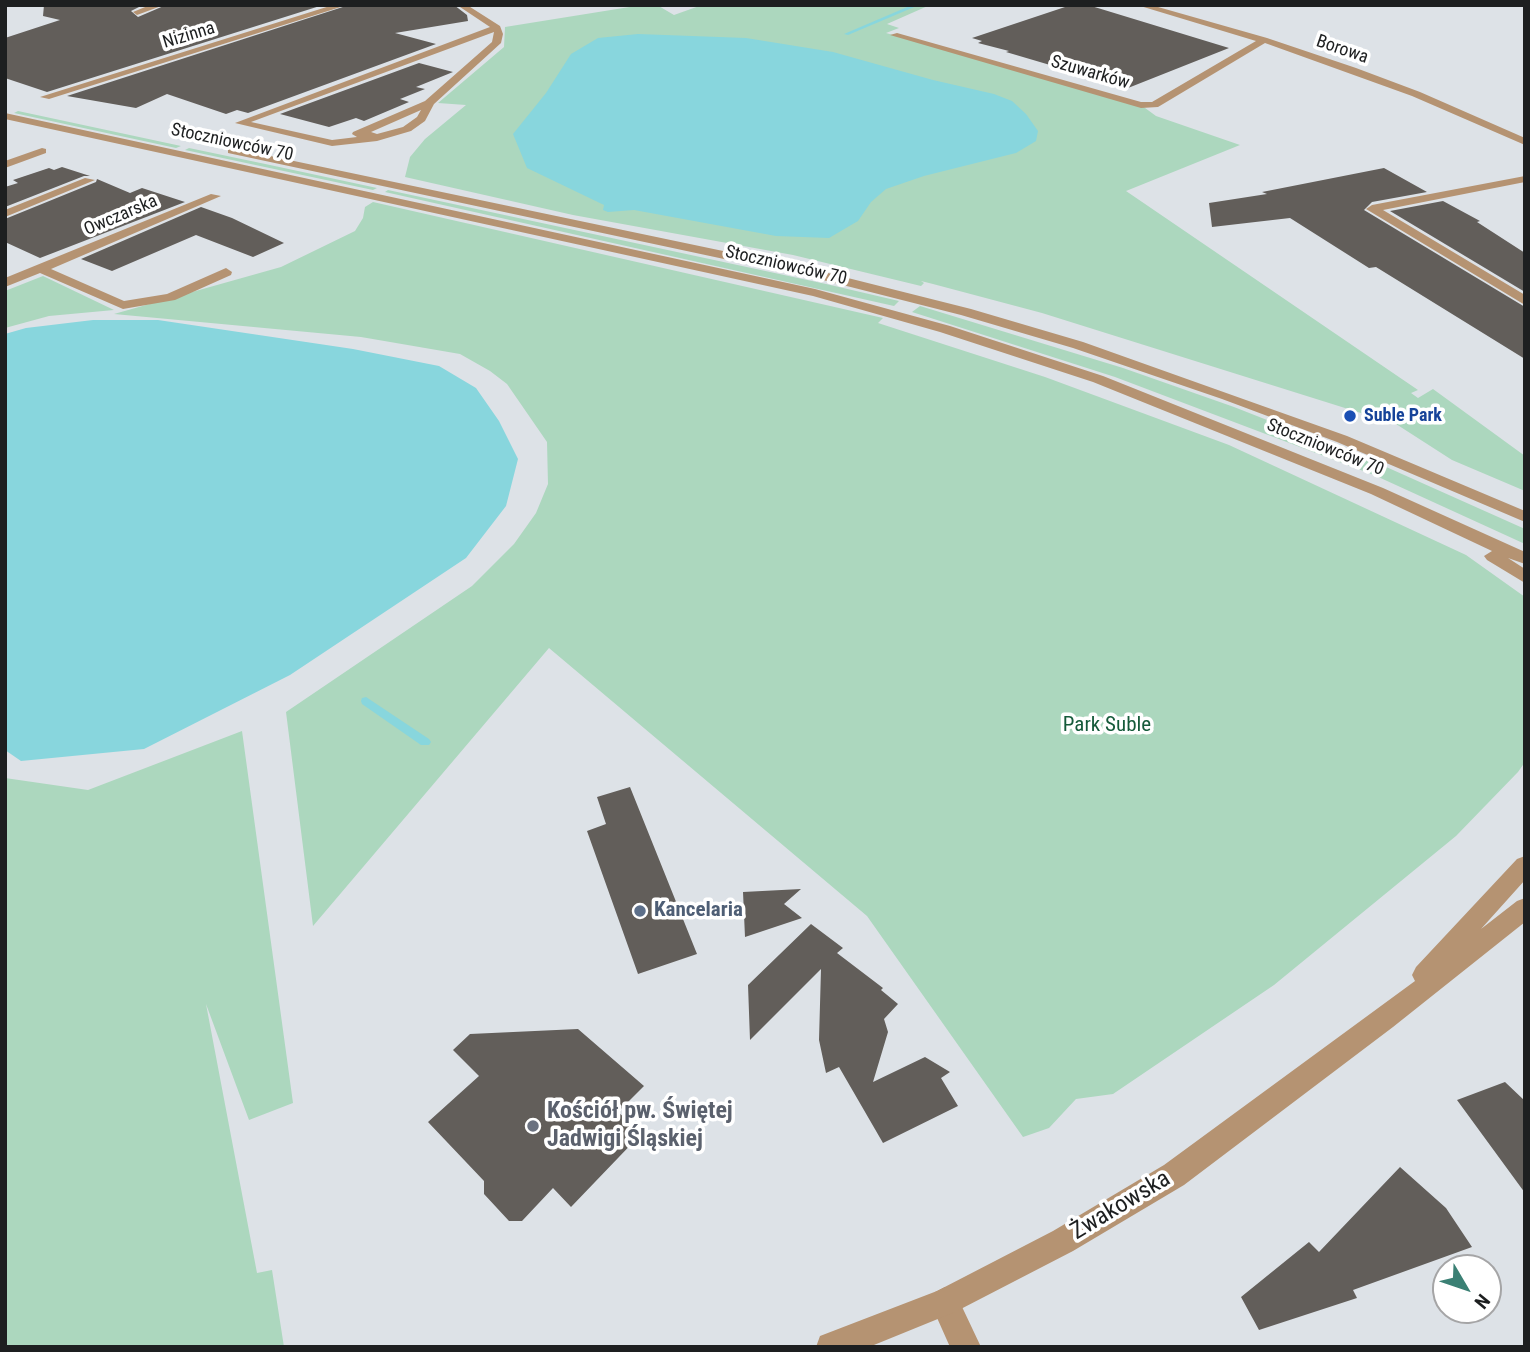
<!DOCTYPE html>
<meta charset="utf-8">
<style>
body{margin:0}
#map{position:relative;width:1530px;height:1352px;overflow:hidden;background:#dde2e7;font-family:"Roboto Condensed",sans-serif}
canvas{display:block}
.frame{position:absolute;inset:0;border:7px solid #1d1f20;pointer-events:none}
.north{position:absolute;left:1432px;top:1254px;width:70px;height:70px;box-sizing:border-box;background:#fff;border:2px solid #a5a5a6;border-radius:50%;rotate:129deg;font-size:19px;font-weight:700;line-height:28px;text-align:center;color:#1d1f20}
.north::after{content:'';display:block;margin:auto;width:24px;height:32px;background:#3b8074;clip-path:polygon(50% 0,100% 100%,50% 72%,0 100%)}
</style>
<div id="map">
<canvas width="1530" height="1352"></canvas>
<div class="frame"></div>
<div class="north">N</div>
</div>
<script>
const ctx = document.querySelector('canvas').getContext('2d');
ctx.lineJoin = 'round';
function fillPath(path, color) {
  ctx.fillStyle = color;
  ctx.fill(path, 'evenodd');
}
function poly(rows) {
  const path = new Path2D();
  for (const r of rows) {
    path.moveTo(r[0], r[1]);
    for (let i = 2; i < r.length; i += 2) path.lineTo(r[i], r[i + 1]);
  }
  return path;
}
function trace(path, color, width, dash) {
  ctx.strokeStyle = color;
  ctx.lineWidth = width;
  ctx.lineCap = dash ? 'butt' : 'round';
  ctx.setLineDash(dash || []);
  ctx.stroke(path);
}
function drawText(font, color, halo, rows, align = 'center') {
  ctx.font = font + ' "Roboto Condensed",sans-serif';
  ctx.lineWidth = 7;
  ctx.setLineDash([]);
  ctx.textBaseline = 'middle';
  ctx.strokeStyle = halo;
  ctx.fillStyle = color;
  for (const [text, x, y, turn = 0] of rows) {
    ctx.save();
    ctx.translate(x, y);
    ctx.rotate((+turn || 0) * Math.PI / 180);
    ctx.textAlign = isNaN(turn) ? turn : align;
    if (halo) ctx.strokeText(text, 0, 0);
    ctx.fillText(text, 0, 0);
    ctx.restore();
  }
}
fillPath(poly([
 [642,5,657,5,674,15,702,5,930,5,887,24,899,28,886,33,1141,105,1156,116,1240,145,1126,191,1418,390,1411,393,1418,398,1433,389,1525,456,1525,491,1452,460,1396,424,1042,313,933,284,921,281,924,283,921,286,793,255,573,215,405,177,410,157,425,139,466,105,438,103,504,47,505,27],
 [18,111,181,146,176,148,14,113],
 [189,148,270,165,377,188,373,190,185,150],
 [388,190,826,284,899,301,894,306,385,192],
 [373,202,883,318,878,323,1045,377,1229,445,1466,555,1525,597,1525,762,1518,772,1456,836,1274,985,1113,1094,1076,1099,1049,1128,1023,1137,867,916,549,648,313,926,286,712,472,586,514,544,536,513,548,484,547,442,507,384,490,371,460,354,361,337,114,314,281,267,355,231,363,218,365,207],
 [43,276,114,310,49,316,5,328,5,291],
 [920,306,1123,368,1234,407,1384,466,1525,529,1525,544,1374,475,1115,377,912,312],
 [242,731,293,1103,249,1120,206,1004,257,1273,272,1270,284,1347,5,1347,5,778,88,790]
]), '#acd7be');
fillPath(poly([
 [638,34,746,38,833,52,933,80,994,94,1012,101,1026,114,1038,131,1036,141,1016,153,924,176,886,189,871,202,858,221,829,238,776,236,634,210,608,212,603,210,604,205,527,168,513,134,546,93,571,54,598,38],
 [93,320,158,320,353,349,439,366,476,388,499,421,518,459,506,506,466,558,290,675,144,749,21,761,5,750,5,334,26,328]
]), '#88d6dd');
fillPath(poly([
 [912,5,919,5,848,35,844,34,912,5],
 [366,697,429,739,431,742,429,745,421,745,362,704,361,701,362,698,366,697]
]), '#88d6dd');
fillPath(poly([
 [44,5,143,5,131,11,138,17,166,5,323,5,47,92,5,78,5,38,60,20,43,16],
 [349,5,454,5,467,15,468,21,395,33,436,44,248,113,237,110,226,114,167,94,136,108,67,96],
 [1071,5,1088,5,1229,48,1128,88,1006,52,1009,51,978,43,982,41,972,38],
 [419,63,453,72,416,87,425,89,400,99,409,102,364,121,356,118,329,127,280,114],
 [62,167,90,176,84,176,5,207,5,187,18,183,13,180,49,168,54,170],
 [1384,168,1427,192,1372,202,1364,210,1525,307,1525,359,1376,267,1369,268,1290,218,1212,227,1209,203,1267,194,1262,192],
 [97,179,130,193,142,188,185,202,40,258,5,242,5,219,96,182],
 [1443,201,1480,221,1477,222,1525,253,1525,292,1390,211],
 [201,207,232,218,284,243,253,257,196,235,112,271,81,259],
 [630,787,697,954,638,974,587,831,606,824,597,797],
 [801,889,784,904,802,918,745,937,743,892],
 [811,924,843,948,837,953,883,988,881,990,898,1004,884,1019,888,1032,873,1082,925,1057,950,1072,941,1078,958,1106,883,1143,839,1067,826,1073,819,1040,821,969,750,1040,748,985],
 [578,1029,644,1086,618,1112,642,1133,571,1207,553,1188,522,1221,509,1221,484,1194,484,1181,428,1122,479,1076,453,1050,470,1034],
 [1505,1082,1525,1101,1525,1193,1457,1100],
 [1400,1167,1446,1208,1472,1247,1353,1290,1357,1298,1259,1330,1241,1297,1309,1242,1319,1252]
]), '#625e5a');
fillPath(poly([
 [150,5,164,5,137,15,133,12,150,5],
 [333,5,347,5,49,99,40,97,333,5],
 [457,5,467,5,500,26,503,34,501,43,434,104,425,121,411,131,377,141,332,146,235,123,490,27,457,5],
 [494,32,492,42,425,101,353,132,352,134,357,137,332,140,251,122,494,32],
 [421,110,417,117,403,127,377,134,371,132,421,110],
 [1137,5,1151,5,1267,38,1356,68,1420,92,1525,138,1525,145,1412,96,1265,43,1158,107,1141,108,890,35,897,33,1141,102,1152,102,1256,41,1137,5],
 [42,148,46,149,46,153,5,168,5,161,42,148],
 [1525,176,1525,182,1383,210,1525,295,1525,305,1366,209,1372,205,1525,176],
 [85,178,95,180,5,217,5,210,85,178],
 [211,194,221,196,51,269,124,301,167,294,226,268,232,272,231,275,175,300,123,309,40,273,5,287,5,278,211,194],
 [945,1287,955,1292,981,1347,950,1347,930,1302,935,1292,945,1287]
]), '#b59372');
fillPath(poly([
 [5,113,815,289,950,326,1103,376,1383,488,1525,552,1525,564,1508,558,1525,569,1525,583,1487,560,1484,556,1492,551,1371,494,1093,382,940,332,813,296,5,119,5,113],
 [232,148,828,273,971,309,1083,342,1347,436,1525,511,1525,522,1337,442,1222,399,1073,348,961,315,827,281,228,153,228,149,232,148],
 [1525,856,1525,880,1481,929,1517,901,1525,898,1525,922,1393,1027,1184,1185,1073,1251,955,1312,869,1347,816,1347,820,1336,937,1291,1053,1231,1164,1165,1415,981,1412,975,1416,967,1517,859,1525,856]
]), '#b59372');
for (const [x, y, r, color] of [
 [1350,416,7,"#1a4fb4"],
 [640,911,7,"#5c6f8a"],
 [533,1126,7,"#6b7280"]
]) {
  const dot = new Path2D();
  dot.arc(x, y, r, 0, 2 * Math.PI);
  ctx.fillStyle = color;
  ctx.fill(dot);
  trace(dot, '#fff', 2.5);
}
drawText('18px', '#1d1f20', '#fff', [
 ["Nizinna",189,36,-17],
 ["Borowa",1342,50,19],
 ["Szuwarków",1090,73,16],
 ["Stoczniowców 70",232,143,12],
 ["Owczarska",121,216,-23],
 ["Stoczniowców 70",786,266,13],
 ["Stoczniowców 70",1325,448,22]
]);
drawText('bold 18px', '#164399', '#fff', [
 ["Suble Park",1364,416]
], 'left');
drawText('21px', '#155a3a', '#fff', [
 ["Park Suble",1107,726]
]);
drawText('bold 21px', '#4e5e75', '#fff', [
 ["Kancelaria",654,911]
], 'left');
drawText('bold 24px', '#5b616d', '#fff', [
 ["Kościół pw. Świętej",547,1112],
 ["Jadwigi Śląskiej",547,1140]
], 'left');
drawText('24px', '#1d1f20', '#fff', [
 ["Żwakowska",1121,1206,-31]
]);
</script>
